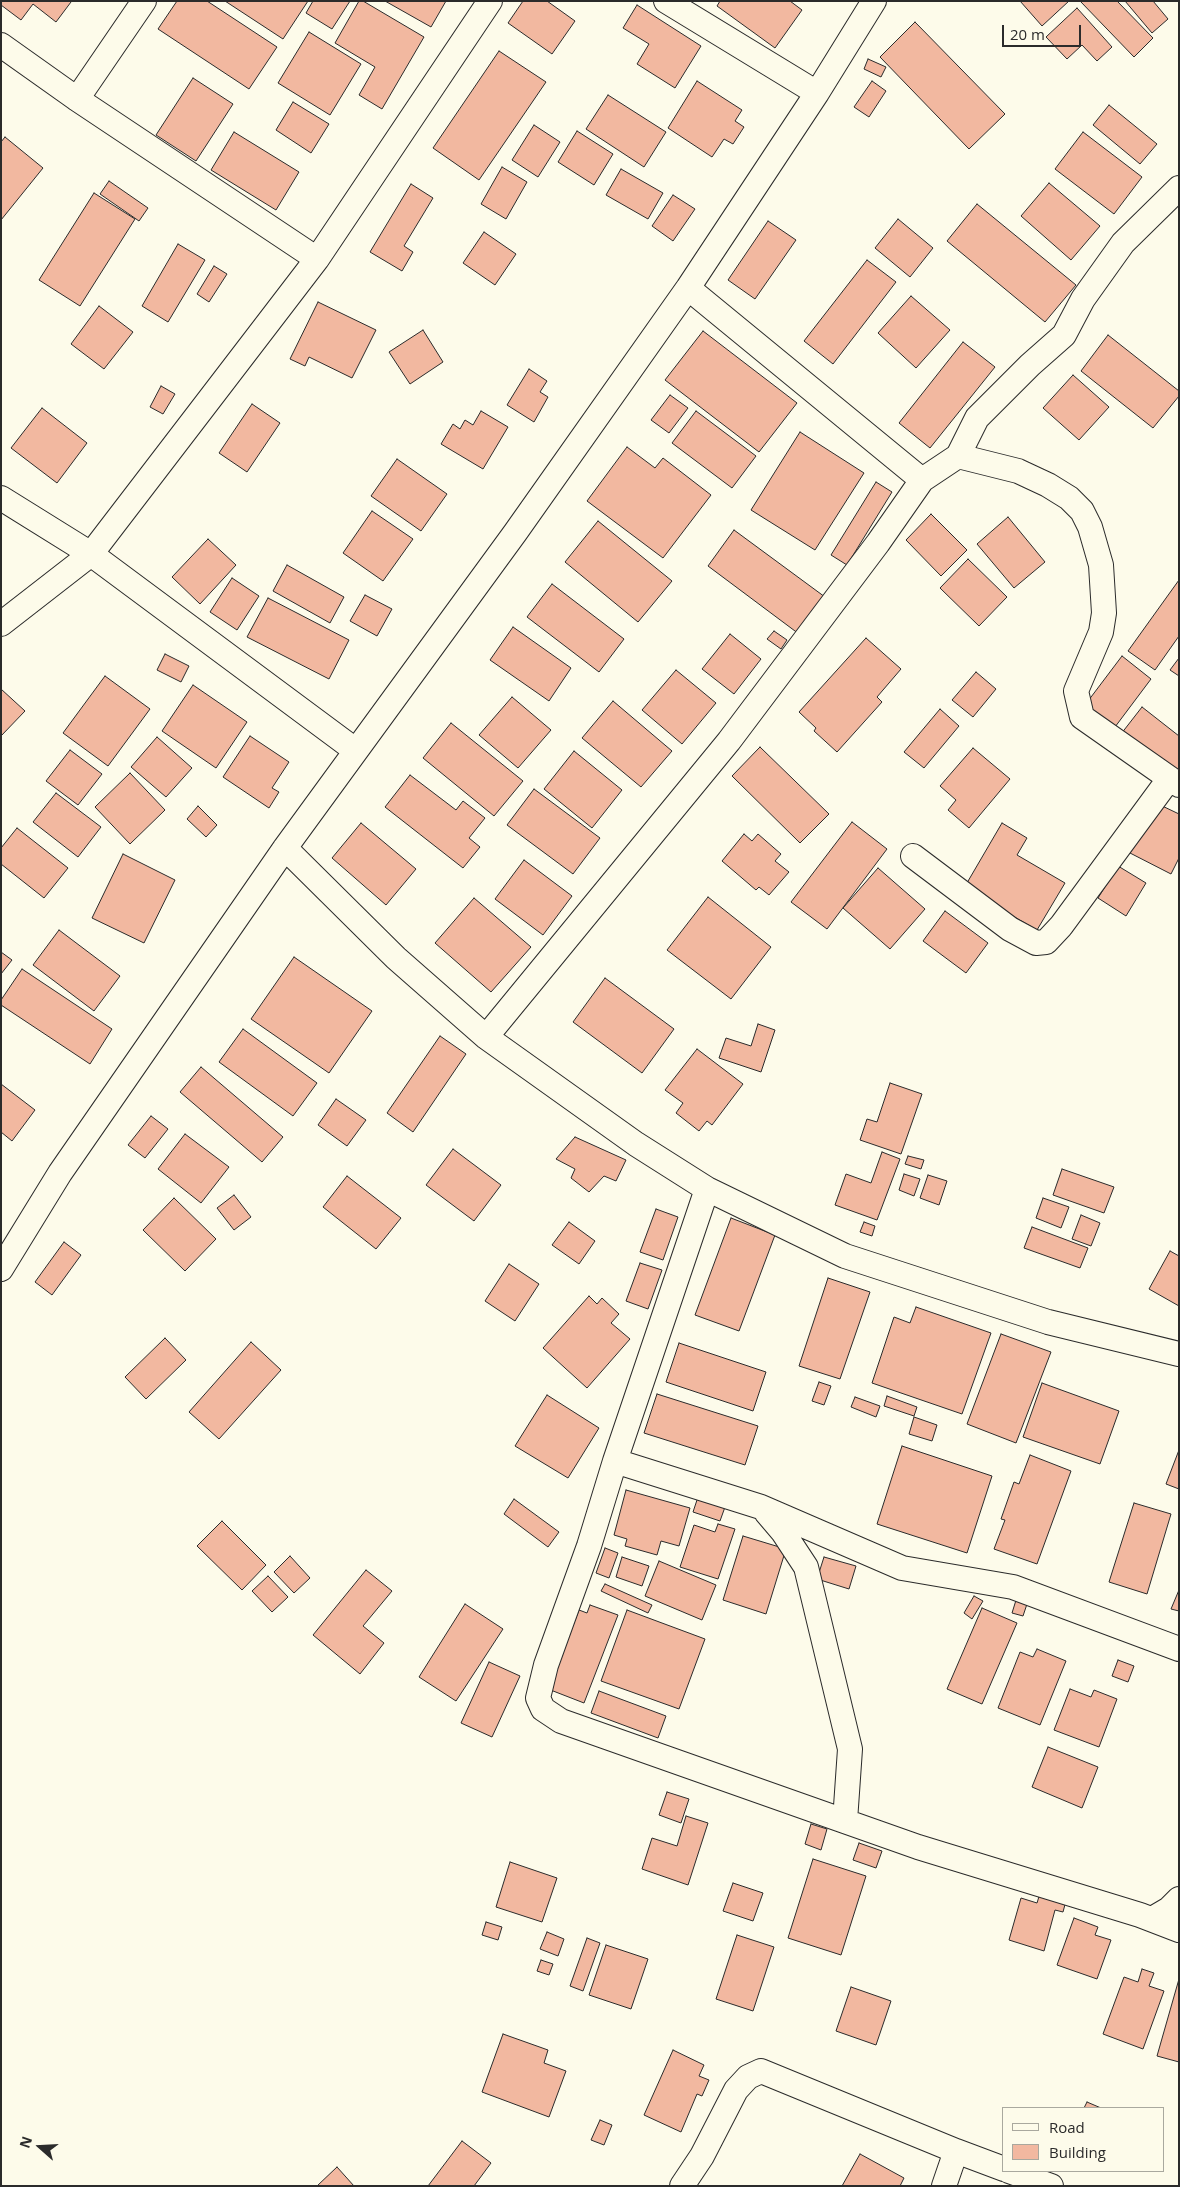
<!DOCTYPE html>
<style>
body{margin:0}
#map{position:relative;width:1180px;height:2187px;overflow:hidden;background:#fdfbea;font-family:"Open Sans",sans-serif}
canvas{display:block}
.frame{position:absolute;inset:0;border:2px solid #2b2b2b;pointer-events:none}
.legend{position:absolute;left:1002px;top:2107px;width:162px;height:65px;box-sizing:border-box;background:#fdfbea;border:1px solid #a9a89e;margin:0;padding:6px 9px;list-style:none;font-size:15px;color:#2b2b2b}
.legend li{display:flex;align-items:center;gap:10px;height:25px}
.legend b{width:25px;border:1px solid #a9a89e}
.north{position:absolute;left:15px;top:2122px;width:50px;height:50px;-webkit-text-stroke:4px #fdfbea;paint-order:stroke;rotate:289deg;font-size:14px;font-weight:700;line-height:20px;text-align:center;color:#2b2b2b}
.north::after{content:'';display:block;margin:auto;width:18px;height:22px;background:#2b2b2b;clip-path:polygon(50% 0,100% 100%,50% 72%,0 100%)}
.scale{position:absolute;left:1002px;top:25px;width:79px;height:22px;box-sizing:border-box;border:2px solid #2b2b2b;border-top:0;padding-left:6px;font-size:15px;line-height:18px;white-space:nowrap;color:#2b2b2b;-webkit-text-stroke:4px #fdfbea;paint-order:stroke}
</style>
<div id="map">
<canvas width="1180" height="2187"></canvas>
<div class="frame"></div>
<ul class="legend">
<li><b style="height:6px;background:#fdfbea"></b>Road</li>
<li><b style="height:14px;background:#f2b8a0"></b>Building</li>
</ul>
<div class="north">N</div>
<div class="scale">20 m</div>
</div>
<script>
const ctx = document.querySelector('canvas').getContext('2d');
ctx.lineJoin = 'round';
function fillPath(path, color) {
  ctx.fillStyle = color;
  ctx.fill(path, 'evenodd');
}
function poly(rows) {
  const path = new Path2D();
  for (const r of rows) {
    path.moveTo(r[0], r[1]);
    for (let i = 2; i < r.length; i += 2) path.lineTo(r[i], r[i + 1]);
  }
  return path;
}
function trace(path, color, width, dash) {
  ctx.strokeStyle = color;
  ctx.lineWidth = width;
  ctx.lineCap = dash ? 'butt' : 'round';
  ctx.setLineDash(dash || []);
  ctx.stroke(path);
}
const building = poly([
 [1,1,70,1,71,2,56,22,33,4,21,20,1,5,1,1],
 [177,1,207,1,277,47,249,89,158,29,177,1],
 [225,1,308,1,283,39,225,1],
 [313,1,350,1,332,29,306,13,313,1],
 [359,1,363,1,424,37,382,109,359,95,375,67,335,43,359,1],
 [385,1,446,1,431,27,385,1],
 [523,1,547,1,575,21,552,54,508,23,523,1],
 [720,1,790,1,802,10,775,48,717,6,720,1],
 [1020,1,1069,1,1042,26,1020,1],
 [1080,1,1117,1,1153,38,1134,57,1080,1],
 [1125,1,1153,1,1168,19,1152,33,1125,1],
 [637,5,701,46,675,88,637,64,649,44,623,28,637,5],
 [1077,8,1112,47,1097,61,1082,45,1067,59,1046,37,1077,8],
 [915,22,1005,114,969,149,880,57,915,22],
 [309,32,361,64,330,115,278,83,309,32],
 [499,51,546,82,479,180,433,148,499,51],
 [868,59,886,67,881,77,864,69,868,59],
 [193,78,233,104,196,161,156,135,193,78],
 [697,81,742,110,735,121,744,127,733,144,724,139,712,157,668,128,697,81],
 [872,81,886,91,869,117,854,107,872,81],
 [608,95,666,132,644,167,586,129,608,95],
 [293,102,329,124,311,153,276,130,293,102],
 [1109,105,1157,144,1140,164,1093,125,1109,105],
 [534,125,560,142,538,177,512,160,534,125],
 [577,131,613,154,594,185,558,162,577,131],
 [234,132,299,172,276,210,211,170,234,132],
 [1083,132,1142,177,1114,214,1055,169,1083,132],
 [5,137,43,168,1,220,1,142,5,137],
 [502,167,527,182,506,219,481,204,502,167],
 [621,169,663,193,648,219,606,195,621,169],
 [109,181,148,208,139,221,100,194,109,181],
 [1049,183,1100,226,1071,260,1021,216,1049,183],
 [411,184,433,198,404,246,413,252,402,271,370,252,411,184],
 [94,193,135,219,80,306,39,280,94,193],
 [673,195,695,209,673,241,652,226,673,195],
 [977,204,1076,285,1045,322,947,241,977,204],
 [898,219,933,248,910,277,875,248,898,219],
 [768,221,796,240,755,299,728,280,768,221],
 [484,232,516,254,495,285,463,263,484,232],
 [178,244,205,260,168,322,142,306,178,244],
 [867,260,896,282,833,364,804,341,867,260],
 [214,266,227,274,209,302,197,294,214,266],
 [911,296,950,330,916,368,878,333,911,296],
 [318,302,376,330,352,378,309,357,305,366,290,359,318,302],
 [99,306,133,332,104,369,71,344,99,306],
 [423,330,443,362,410,384,389,352,423,330],
 [703,331,797,403,759,452,665,380,703,331],
 [1108,335,1179,391,1179,396,1153,428,1081,371,1108,335],
 [963,342,995,367,930,448,899,423,963,342],
 [529,369,547,381,540,392,548,397,534,422,507,405,529,369],
 [1073,375,1109,407,1079,440,1043,408,1073,375],
 [161,386,175,394,163,414,150,407,161,386],
 [670,395,688,408,669,433,651,420,670,395],
 [252,404,280,423,247,472,219,453,252,404],
 [42,408,87,443,57,483,11,448,42,408],
 [481,411,508,427,483,469,441,444,453,424,460,429,465,420,473,425,481,411],
 [696,411,756,456,732,488,672,443,696,411],
 [800,432,864,473,815,550,751,510,800,432],
 [627,447,655,468,663,458,711,495,663,558,587,501,627,447],
 [397,459,447,494,421,531,371,496,397,459],
 [876,482,892,492,847,565,831,555,876,482],
 [372,511,413,539,383,581,343,553,372,511],
 [931,514,967,550,941,576,906,540,931,514],
 [1008,517,1045,562,1014,588,977,544,1008,517],
 [598,521,672,581,638,622,565,562,598,521],
 [734,530,825,597,799,634,708,566,734,530],
 [208,539,236,565,200,604,172,577,208,539],
 [968,559,1007,597,979,626,940,588,968,559],
 [287,565,344,597,330,623,273,591,287,565],
 [232,578,259,596,237,630,210,612,232,578],
 [1179,580,1179,636,1155,670,1128,651,1179,580],
 [552,584,624,639,599,672,527,617,552,584],
 [365,595,392,609,377,636,350,621,365,595],
 [268,598,349,640,329,679,247,637,268,598],
 [513,627,571,668,549,701,490,660,513,627],
 [774,631,787,640,781,649,767,639,774,631],
 [730,634,761,659,734,694,702,669,730,634],
 [866,638,901,669,877,697,882,702,837,752,814,731,816,728,799,712,866,638],
 [165,654,189,666,181,682,157,670,165,654],
 [1122,656,1151,679,1112,731,1082,709,1122,656],
 [1179,658,1179,676,1170,670,1179,658],
 [676,670,716,703,682,744,642,710,676,670],
 [976,672,996,689,973,717,952,700,976,672],
 [105,676,150,709,108,766,63,733,105,676],
 [193,685,247,722,216,768,162,731,193,685],
 [1,689,25,711,1,736,1,689],
 [512,697,551,730,518,768,479,735,512,697],
 [613,701,672,751,641,787,582,738,613,701],
 [1142,707,1179,736,1179,777,1121,734,1142,707],
 [940,709,959,726,924,768,904,752,940,709],
 [451,723,523,781,494,816,423,758,451,723],
 [250,736,289,762,272,788,279,792,269,808,223,777,250,736],
 [157,737,192,768,166,797,131,767,157,737],
 [760,747,829,814,800,843,732,776,760,747],
 [973,748,1010,779,969,828,948,810,956,800,940,786,973,748],
 [70,750,102,774,78,805,46,781,70,750],
 [574,751,622,790,592,828,544,789,574,751],
 [130,773,165,810,130,844,95,807,130,773],
 [410,775,456,810,463,801,485,818,469,838,480,847,463,868,385,807,410,775],
 [534,789,600,838,573,874,507,825,534,789],
 [56,793,101,827,78,857,33,822,56,793],
 [1156,803,1179,814,1179,858,1171,874,1130,853,1156,803],
 [198,806,217,825,206,837,187,819,198,806],
 [852,822,887,849,827,929,791,902,852,822],
 [361,823,416,869,386,905,332,858,361,823],
 [1002,823,1027,838,1017,855,1065,883,1037,930,964,888,1002,823],
 [17,828,68,868,44,898,1,864,1,848,17,828],
 [744,834,752,841,758,834,781,854,775,861,789,872,769,895,759,887,756,890,722,861,744,834],
 [123,854,175,880,144,943,92,918,123,854],
 [524,860,572,896,543,935,495,899,524,860],
 [1118,866,1146,883,1126,916,1098,898,1118,866],
 [878,868,925,909,890,949,843,908,878,868],
 [708,897,771,947,731,999,667,950,708,897],
 [474,898,531,947,491,992,435,943,474,898],
 [945,911,988,943,966,973,923,941,945,911],
 [59,930,120,976,94,1011,33,965,59,930],
 [1,952,12,960,1,974,1,952],
 [294,957,372,1011,329,1073,251,1019,294,957],
 [22,969,112,1029,90,1064,1,1005,1,1000,22,969],
 [605,978,674,1029,642,1073,573,1022,605,978],
 [758,1024,775,1030,761,1072,719,1058,726,1038,751,1046,758,1024],
 [243,1029,317,1083,293,1116,219,1062,243,1029],
 [440,1036,466,1054,413,1132,387,1113,440,1036],
 [697,1049,743,1084,712,1125,707,1121,699,1131,676,1113,683,1103,665,1090,697,1049],
 [201,1067,283,1137,262,1162,180,1092,201,1067],
 [890,1083,922,1094,901,1154,860,1140,867,1119,877,1122,890,1083],
 [1,1084,35,1110,12,1141,1,1132,1,1084],
 [336,1099,366,1120,347,1146,318,1125,336,1099],
 [151,1116,168,1129,145,1158,128,1145,151,1116],
 [185,1134,229,1167,201,1203,158,1169,185,1134],
 [575,1137,626,1160,616,1181,604,1176,589,1192,571,1178,575,1169,556,1159,575,1137],
 [453,1149,501,1185,474,1221,426,1185,453,1149],
 [882,1152,900,1159,877,1220,835,1205,846,1174,871,1183,882,1152],
 [908,1156,924,1160,921,1169,905,1164,908,1156],
 [1062,1169,1114,1187,1104,1213,1053,1195,1062,1169],
 [904,1174,920,1179,914,1196,899,1190,904,1174],
 [928,1175,947,1181,939,1205,920,1198,928,1175],
 [347,1176,401,1218,376,1249,323,1207,347,1176],
 [234,1195,251,1217,234,1230,217,1208,234,1195],
 [174,1198,216,1239,185,1271,143,1230,174,1198],
 [1043,1198,1069,1207,1061,1228,1036,1218,1043,1198],
 [656,1209,678,1217,663,1260,640,1252,656,1209],
 [1081,1215,1100,1223,1091,1246,1072,1239,1081,1215],
 [731,1218,775,1235,739,1331,695,1315,731,1218],
 [569,1222,595,1241,579,1264,552,1245,569,1222],
 [864,1222,875,1226,872,1236,860,1232,864,1222],
 [1032,1227,1088,1248,1080,1268,1024,1248,1032,1227],
 [64,1242,81,1255,52,1295,35,1282,64,1242],
 [1170,1251,1179,1256,1179,1306,1149,1289,1170,1251],
 [640,1263,662,1270,648,1309,626,1301,640,1263],
 [509,1264,539,1284,515,1321,485,1301,509,1264],
 [828,1278,870,1292,840,1379,799,1366,828,1278],
 [589,1296,597,1304,602,1298,619,1314,611,1323,630,1339,587,1388,543,1348,589,1296],
 [916,1307,991,1333,962,1414,872,1383,894,1317,910,1323,916,1307],
 [1001,1334,1051,1352,1016,1443,967,1424,1001,1334],
 [165,1338,186,1360,146,1399,125,1377,165,1338],
 [251,1342,281,1370,219,1439,189,1412,251,1342],
 [679,1343,766,1372,753,1411,666,1382,679,1343],
 [819,1382,831,1386,824,1405,812,1401,819,1382],
 [1042,1383,1119,1411,1100,1464,1023,1437,1042,1383],
 [657,1394,758,1426,745,1465,644,1433,657,1394],
 [547,1395,599,1428,568,1478,515,1446,547,1395],
 [887,1396,917,1407,914,1416,884,1406,887,1396],
 [855,1397,880,1406,876,1417,851,1407,855,1397],
 [914,1417,937,1425,932,1441,909,1434,914,1417],
 [902,1446,992,1476,967,1553,877,1524,902,1446],
 [1179,1450,1179,1489,1166,1484,1179,1450],
 [1030,1455,1071,1471,1037,1564,994,1549,1005,1520,1001,1519,1014,1482,1019,1484,1030,1455],
 [626,1490,690,1508,679,1546,661,1541,657,1555,625,1546,627,1539,614,1535,626,1490],
 [698,1497,725,1507,720,1521,693,1512,698,1497],
 [514,1499,559,1532,548,1547,504,1514,514,1499],
 [1134,1503,1171,1514,1147,1594,1109,1582,1134,1503],
 [222,1521,266,1565,242,1590,197,1546,222,1521],
 [718,1524,735,1529,718,1579,680,1567,694,1525,715,1532,718,1524],
 [743,1536,786,1549,766,1614,723,1600,743,1536],
 [605,1548,618,1553,609,1578,596,1573,605,1548],
 [290,1556,310,1578,294,1593,274,1572,290,1556],
 [622,1557,649,1566,642,1586,616,1577,622,1557],
 [824,1557,856,1566,849,1589,817,1579,824,1557],
 [659,1561,716,1585,702,1620,645,1596,659,1561],
 [366,1570,392,1591,363,1626,384,1643,360,1674,313,1635,366,1570],
 [268,1576,288,1597,272,1612,252,1591,268,1576],
 [605,1584,652,1605,648,1613,601,1591,605,1584],
 [1179,1590,1179,1611,1171,1609,1179,1590],
 [974,1596,983,1601,972,1619,964,1613,974,1596],
 [1017,1597,1028,1601,1023,1616,1012,1613,1017,1597],
 [465,1604,503,1629,456,1701,419,1677,465,1604],
 [590,1605,618,1615,584,1703,548,1689,579,1610,587,1613,590,1605],
 [982,1608,1017,1623,982,1704,947,1689,982,1608],
 [627,1610,705,1639,679,1709,601,1681,627,1610],
 [1037,1649,1066,1661,1040,1725,998,1708,1020,1652,1033,1657,1037,1649],
 [1118,1660,1134,1666,1128,1682,1112,1676,1118,1660],
 [489,1662,520,1676,492,1737,461,1723,489,1662],
 [1070,1689,1091,1697,1094,1690,1117,1699,1099,1747,1054,1730,1070,1689],
 [599,1691,666,1716,658,1738,591,1713,599,1691],
 [1048,1747,1098,1767,1082,1808,1032,1787,1048,1747],
 [667,1792,689,1799,681,1823,659,1815,667,1792],
 [686,1816,708,1823,688,1885,642,1869,652,1838,677,1846,686,1816],
 [811,1824,827,1829,821,1850,805,1844,811,1824],
 [859,1843,882,1851,876,1868,853,1860,859,1843],
 [813,1859,866,1876,841,1955,788,1938,813,1859],
 [510,1862,557,1878,542,1922,496,1907,510,1862],
 [733,1883,763,1893,753,1921,723,1911,733,1883],
 [1041,1890,1067,1897,1063,1912,1055,1910,1044,1951,1009,1940,1021,1898,1037,1903,1041,1890],
 [1074,1918,1098,1927,1095,1935,1111,1940,1097,1979,1057,1965,1074,1918],
 [486,1922,502,1927,498,1940,482,1935,486,1922],
 [547,1932,564,1939,558,1956,540,1949,547,1932],
 [737,1935,774,1947,753,2011,716,1999,737,1935],
 [587,1938,600,1943,583,1991,570,1986,587,1938],
 [606,1945,648,1959,631,2009,589,1995,606,1945],
 [541,1960,553,1964,549,1975,537,1971,541,1960],
 [1142,1969,1154,1973,1149,1986,1164,1991,1143,2049,1103,2034,1124,1977,1138,1982,1142,1969],
 [1179,1979,1179,2062,1157,2056,1179,1979],
 [851,1987,891,2001,876,2045,836,2031,851,1987],
 [503,2034,548,2050,544,2063,566,2071,549,2117,482,2092,503,2034],
 [673,2050,704,2065,699,2076,709,2080,702,2096,697,2094,681,2132,644,2115,673,2050],
 [1087,2102,1101,2108,1084,2108,1087,2102],
 [600,2120,612,2125,604,2145,591,2140,600,2120],
 [462,2141,491,2163,474,2186,428,2186,462,2141],
 [860,2154,904,2178,900,2186,842,2186,860,2154],
 [337,2167,354,2186,317,2186,337,2167]
]);
fillPath(building, '#f2b8a0');
trace(building, '#2b2b2b', 1);
const street = poly([
 [666,1,817,93],
 [1,45,77,99,317,259],
 [77,99,144,1],
 [958,456,977,418,1030,365,1064,335,1083,299,1123,243,1179,188],
 [922,480,958,456,1018,471,1048,485,1069,498,1082,511,1090,527,1101,565,1104,613,1101,632,1076,691,1082,717,1179,785],
 [1,498,91,554,355,750],
 [1,624,91,554,317,259,490,1],
 [285,848,396,958,486,1037,636,1144,707,1189,845,1256,1048,1322,1179,1354],
 [913,856,1010,929,1036,943,1046,942,1061,926,1169,779],
 [486,1037,729,741,878,543,922,480,688,288],
 [707,1189,615,1461,589,1546,546,1665,538,1698,543,1709,561,1721,918,1847,1140,1915,1179,1930],
 [1,1269,60,1173,285,848,515,533,688,288,817,93,874,1],
 [615,1461,761,1507,902,1568,1013,1587,1179,1649],
 [766,1512,783,1532,806,1567,850,1749,845,1821],
 [1152,1919,1169,1909,1179,1899],
 [1009,2171,1051,2186],
 [682,2186,702,2156,736,2090,748,2077,761,2071,956,2151,1004,2169],
 [944,2186,956,2151]
]);
trace(street, '#2b2b2b', 26);
trace(street, '#fdfbea', 24);
</script>
